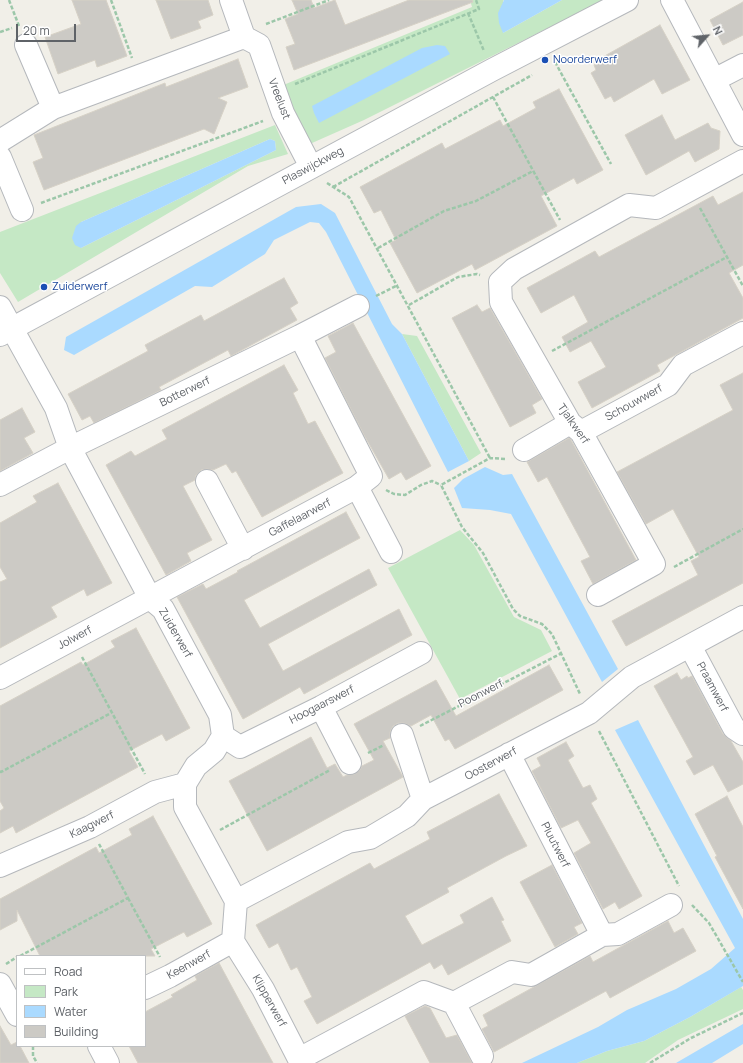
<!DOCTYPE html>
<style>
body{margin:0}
#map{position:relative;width:743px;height:1063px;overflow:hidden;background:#f1efe8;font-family:Manrope,sans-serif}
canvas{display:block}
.legend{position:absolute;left:16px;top:955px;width:130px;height:92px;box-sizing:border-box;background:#fff;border:1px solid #bfc1c3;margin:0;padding:5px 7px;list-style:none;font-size:12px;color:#5f6368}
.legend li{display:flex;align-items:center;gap:8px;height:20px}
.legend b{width:20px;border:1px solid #bfc1c3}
.north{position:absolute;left:687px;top:16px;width:40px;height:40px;-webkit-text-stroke:3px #fff;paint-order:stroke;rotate:63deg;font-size:11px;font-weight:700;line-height:16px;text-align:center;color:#5f6368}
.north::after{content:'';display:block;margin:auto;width:14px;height:18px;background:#5f6368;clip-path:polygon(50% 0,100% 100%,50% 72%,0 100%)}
.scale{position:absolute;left:16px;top:24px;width:60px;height:18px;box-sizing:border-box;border:2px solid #5f6368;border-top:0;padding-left:5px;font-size:12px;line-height:14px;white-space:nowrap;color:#5f6368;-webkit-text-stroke:3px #fff;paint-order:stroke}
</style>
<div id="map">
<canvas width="743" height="1063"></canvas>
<ul class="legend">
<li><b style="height:5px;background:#fff"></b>Road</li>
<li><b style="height:11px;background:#c5e8c5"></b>Park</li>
<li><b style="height:11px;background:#aadaff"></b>Water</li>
<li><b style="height:11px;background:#cccac5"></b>Building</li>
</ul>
<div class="north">N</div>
<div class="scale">20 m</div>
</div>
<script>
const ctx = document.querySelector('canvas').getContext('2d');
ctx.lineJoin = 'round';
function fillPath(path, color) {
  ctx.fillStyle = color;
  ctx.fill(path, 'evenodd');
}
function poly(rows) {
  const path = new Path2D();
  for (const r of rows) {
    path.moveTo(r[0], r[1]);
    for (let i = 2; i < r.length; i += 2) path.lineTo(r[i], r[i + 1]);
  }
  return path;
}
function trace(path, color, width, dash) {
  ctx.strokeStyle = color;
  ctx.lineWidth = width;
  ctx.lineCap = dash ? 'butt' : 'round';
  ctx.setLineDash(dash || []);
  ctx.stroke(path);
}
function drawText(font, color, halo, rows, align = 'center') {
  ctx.font = font + ' Manrope,sans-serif';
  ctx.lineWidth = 3;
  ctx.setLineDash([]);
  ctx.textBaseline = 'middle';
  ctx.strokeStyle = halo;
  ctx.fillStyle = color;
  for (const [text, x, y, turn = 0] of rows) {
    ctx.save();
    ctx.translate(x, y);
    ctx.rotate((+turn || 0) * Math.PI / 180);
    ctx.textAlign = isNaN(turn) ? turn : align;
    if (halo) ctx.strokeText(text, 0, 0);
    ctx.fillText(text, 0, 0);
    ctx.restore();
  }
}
fillPath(poly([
 [470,0,504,0,503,1,503,33,562,0,604,0,364,120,303,147,281,86,472,7],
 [275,125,288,154,248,166,18,302,0,273,0,232],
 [270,139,275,141,276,150,81,248,81,222],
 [402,334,417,336,481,453,469,461],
 [460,530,474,545,514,617,541,630,552,651,460,699,388,568],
 [741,987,743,990,743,1009,678,1040,645,1063,577,1063,607,1051,644,1041,690,1017]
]), '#c5e8c5');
fillPath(poly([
 [504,0,562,0,503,33,499,23,498,13],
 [437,45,445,46,450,54,319,123,314,113,312,106,422,48],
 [270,139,275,141,276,150,81,248,75,245,72,238,76,226,81,222],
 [321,204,335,213,392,324,402,334,469,461,448,472,326,232,319,223,310,222,274,240,265,254,212,287,195,286,74,355,64,350,66,337,296,207],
 [485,467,503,475,512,474,618,669,602,682,511,514,490,510,462,508,454,488,463,479],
 [638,720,743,919,743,986,690,1017,644,1041,607,1051,577,1063,522,1063,598,1027,627,1010,676,989,711,969,735,948,615,730],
 [743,1024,743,1044,712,1063,676,1063]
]), '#aadaff');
const building = poly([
 [72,0,106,0,127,56,97,67,95,60,58,74,45,37,81,24,72,0],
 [156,0,208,0,213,15,198,21,201,28,171,39,156,0],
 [292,0,311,0,314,8,335,0,345,25,409,0,472,0,473,2,294,70,286,47,295,44,285,19,298,14,292,0],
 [743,2,743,35,723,45,710,20,743,2],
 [660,25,690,80,662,94,654,79,614,102,611,96,605,99,591,73,596,70,594,65,602,60,601,58,660,25],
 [238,59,248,87,218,98,227,102,214,134,204,129,44,190,33,162,43,158,34,135,165,83,166,87,238,59],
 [559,89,603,170,577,184,574,178,541,196,557,226,475,270,472,264,417,293,390,243,396,240,381,210,374,213,360,187,442,143,445,149,500,120,503,126,536,108,533,102,559,89],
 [662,115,675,140,708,123,711,128,720,131,719,149,695,162,689,151,646,175,625,135,662,115],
 [743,192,743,265,729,273,743,298,743,318,657,365,660,371,592,408,578,382,606,367,591,341,570,352,562,337,588,322,574,295,541,313,527,288,595,251,599,257,713,196,718,205,743,192],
 [284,278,298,303,290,308,297,320,231,356,228,350,159,387,161,390,94,423,90,416,82,420,68,394,148,351,145,345,201,315,204,321,284,278],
 [477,305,482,312,490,308,542,399,532,405,536,413,510,427,452,318,477,305],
 [353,323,431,466,406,480,401,472,389,479,364,435,325,358,336,352,328,336,353,323],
 [284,365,298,390,293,393,308,424,315,421,343,473,262,517,236,471,232,473,226,464,213,470,207,469,201,470,196,475,195,480,183,486,212,540,187,553,191,561,166,575,106,465,131,451,135,456,167,439,162,430,284,365],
 [743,373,743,583,626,646,612,621,698,575,691,561,699,557,673,509,646,524,617,472,733,410,720,385,743,373],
 [22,408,35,432,24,438,33,453,0,471,0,420,22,408],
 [569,438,571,440,636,560,593,584,581,561,590,557,547,477,538,482,527,462,569,438],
 [58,483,112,583,87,596,84,589,51,607,57,617,0,648,0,582,7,579,0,567,0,523,37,502,33,496,58,483],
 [346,512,360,538,244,600,260,628,369,569,377,585,268,644,283,671,399,609,412,635,304,694,300,687,243,719,177,597,203,584,206,589,238,572,237,571,346,512],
 [136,628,190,728,166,741,162,734,129,751,138,767,16,833,13,826,0,833,0,811,4,808,0,801,0,706,81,662,83,665,115,647,111,641,136,628],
 [549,665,563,690,455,749,449,739,445,741,431,715,411,726,404,723,398,723,393,726,390,732,390,738,383,741,403,777,267,851,229,781,311,737,327,768,335,764,343,777,347,775,355,774,360,770,362,766,374,760,354,724,436,680,456,716,549,665],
 [677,673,681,680,687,676,688,678,692,676,723,734,731,741,743,762,743,784,728,792,713,765,694,775,686,761,693,757,654,686,677,673],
 [566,742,574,756,568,760,583,788,590,785,597,799,591,803,642,896,619,909,615,902,603,909,574,853,591,843,578,820,561,828,532,771,541,766,537,758,566,742],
 [499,794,527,846,506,856,447,888,449,892,405,916,422,945,464,923,460,915,492,897,504,920,501,921,511,941,448,975,442,964,434,969,430,962,317,1024,304,1001,312,997,297,967,291,970,278,943,269,948,256,925,370,863,374,869,430,839,427,832,499,794],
 [727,796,743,827,743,909,715,857,717,856,695,814,727,796],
 [153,816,212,924,187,937,184,932,151,949,155,956,40,956,17,910,17,921,0,930,0,899,96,847,99,853,132,835,129,829,153,816],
 [552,865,582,923,574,927,578,934,555,947,520,882,552,865],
 [668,921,674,933,683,928,696,951,610,998,606,991,494,1052,482,1029,488,1026,483,1015,590,956,593,962,668,921],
 [219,963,273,1063,138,1063,129,1046,145,1046,145,1012,173,997,171,995,197,980,195,976,219,963],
 [425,1006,430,1008,446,1038,457,1035,472,1063,430,1063,405,1016,425,1006],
 [0,1026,11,1045,17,1042,17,1046,20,1046,29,1063,0,1063,0,1026]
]);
fillPath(building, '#cccac5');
trace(building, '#d6d1c6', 1);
const minor = poly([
 [231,0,244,37,259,45,283,113,311,167],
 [672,0,743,135],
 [26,45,53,108],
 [714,80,743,65],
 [0,141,53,108,244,37],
 [0,157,22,210],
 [0,307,56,408,70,448,150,598,163,609,220,715,223,736,214,751,196,766,185,784,185,807,236,901,233,941],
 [581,432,668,385,683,365,743,333],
 [524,450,570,423],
 [207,481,243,549],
 [0,485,70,448,300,336,358,306],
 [357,487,391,552],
 [598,595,654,564,581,432,570,423,501,302,500,282,514,269,629,205,656,208,743,161],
 [690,646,734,728,743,734],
 [0,678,357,487,371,476,300,336],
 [321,707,350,763],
 [402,735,423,799],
 [223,736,240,747,321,707,421,653],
 [0,866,90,827,155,792,185,784],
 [236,901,348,842,370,838,407,816,423,799,589,713,632,677,743,617],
 [602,935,618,934,671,905],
 [233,941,263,989,301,1063],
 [0,984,17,1015],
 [145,988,170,976,233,941],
 [454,1003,482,1056],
 [99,1046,108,1063],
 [299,1059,424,992,454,1003,512,972,531,975,602,935,509,754]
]);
const tertiary = poly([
 [0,335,492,70,627,0]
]);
trace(minor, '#b5b8bc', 24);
trace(tertiary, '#b5b8bc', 24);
trace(poly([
 [9,0,19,26],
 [111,0,132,58],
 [468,13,484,51],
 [266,24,329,0],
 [0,32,12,28],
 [555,62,611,164],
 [295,84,479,9,476,0],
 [493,97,560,220],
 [327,183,349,197,490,458],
 [333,187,532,75],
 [41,203,263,121],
 [700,208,743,286],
 [378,248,444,211,476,201,533,171],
 [376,296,398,285],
 [409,305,458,277,477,274,480,275],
 [552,351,727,257],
 [505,459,490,458,441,485,462,527,483,553,513,609,520,616,542,624,552,634,580,694],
 [386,490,394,494,405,495,421,485,432,481,441,485],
 [674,567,743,529],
 [82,657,145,774],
 [420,726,560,654],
 [599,731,679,886],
 [368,753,384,745],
 [0,771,1,772,111,713],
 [220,830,330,770],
 [128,898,160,957],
 [692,905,709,923,743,982],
 [20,956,128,898,99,844],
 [6,964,17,957],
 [33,1046,33,1056,37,1063],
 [650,1063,691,1038,743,1013]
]), '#9cc7a9', 2.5, [4, 2]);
trace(minor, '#fff', 22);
trace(tertiary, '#fff', 22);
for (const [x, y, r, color] of [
 [545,60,4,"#1a4fb4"],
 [44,287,4,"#1a4fb4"]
]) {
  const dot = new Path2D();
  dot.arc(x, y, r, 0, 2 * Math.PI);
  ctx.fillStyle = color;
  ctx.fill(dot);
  trace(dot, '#fff', 1.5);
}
drawText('11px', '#164399', '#fff', [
 ["Noorderwerf",553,60],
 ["Zuiderwerf",52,287]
], 'left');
drawText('11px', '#5f6368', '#fff', [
 ["Vreelust",279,99,69],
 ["Plaswijckweg",313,166,-28],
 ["Botterwerf",185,392,-26],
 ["Schouwwerf",634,403,-29],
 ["Tjalkwerf",573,424,55],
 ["Gaffelaarwerf",300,518,-28],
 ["Zuiderwerf",175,633,60],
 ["Jolwerf",75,638,-28],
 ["Praamwerf",712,687,62],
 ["Poonwerf",481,694,-27],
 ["Hoogaarswerf",322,705,-27],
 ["Oosterwerf",491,764,-28],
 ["Kaagwerf",92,825,-26],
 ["Pluutwerf",555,845,63],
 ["Keenwerf",189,965,-29],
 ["Klipperwerf",269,1001,61]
]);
</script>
